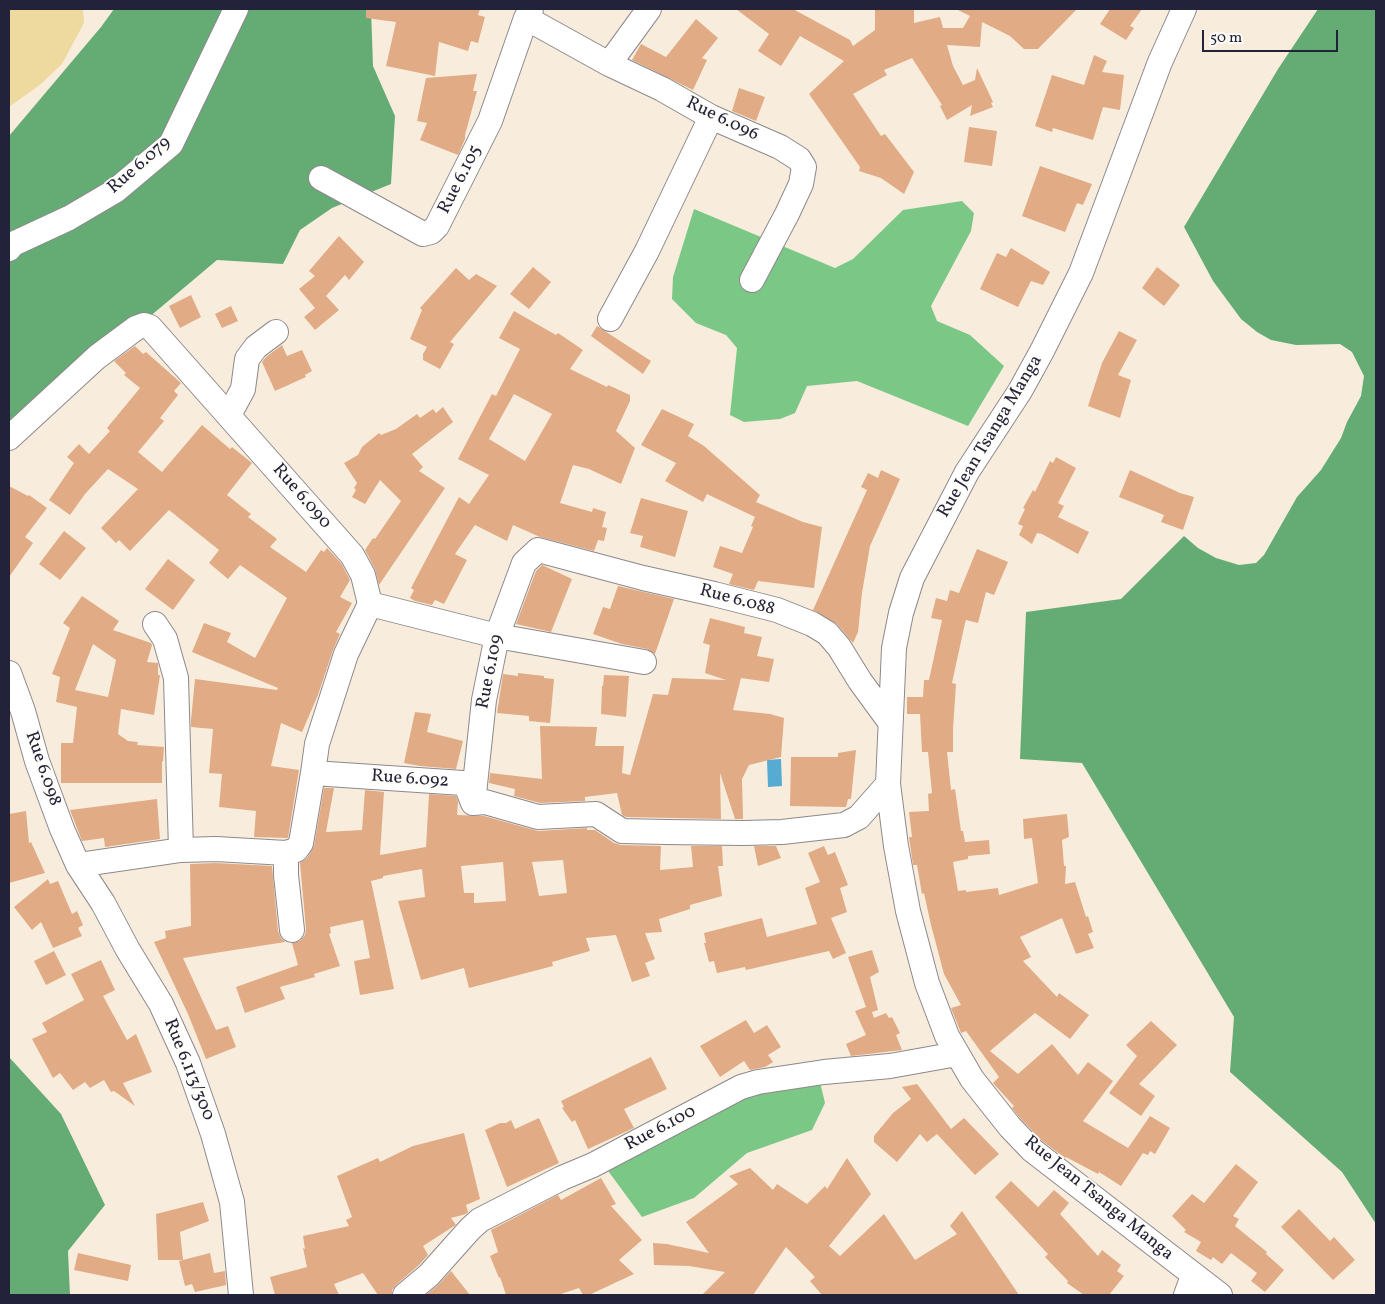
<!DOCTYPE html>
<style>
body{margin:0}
#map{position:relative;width:1385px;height:1304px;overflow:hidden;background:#f8eddd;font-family:Vollkorn,serif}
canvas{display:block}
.frame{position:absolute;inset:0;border:10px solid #22223b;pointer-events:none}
.scale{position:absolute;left:1202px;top:30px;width:136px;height:22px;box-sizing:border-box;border:2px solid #22223b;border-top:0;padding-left:6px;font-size:15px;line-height:18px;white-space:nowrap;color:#22223b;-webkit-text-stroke:4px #fdfcf7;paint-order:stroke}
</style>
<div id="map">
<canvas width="1385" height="1304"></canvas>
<div class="frame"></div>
<div class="scale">50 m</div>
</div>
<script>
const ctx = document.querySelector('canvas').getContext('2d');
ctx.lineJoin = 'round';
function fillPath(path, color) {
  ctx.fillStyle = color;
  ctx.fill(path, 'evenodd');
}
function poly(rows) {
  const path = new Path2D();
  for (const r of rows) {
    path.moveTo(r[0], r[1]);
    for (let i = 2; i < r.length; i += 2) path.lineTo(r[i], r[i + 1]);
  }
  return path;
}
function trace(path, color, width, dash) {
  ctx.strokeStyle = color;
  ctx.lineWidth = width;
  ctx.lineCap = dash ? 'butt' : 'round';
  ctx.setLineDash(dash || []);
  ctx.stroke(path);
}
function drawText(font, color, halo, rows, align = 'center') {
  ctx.font = font + ' Vollkorn,serif';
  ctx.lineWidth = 4;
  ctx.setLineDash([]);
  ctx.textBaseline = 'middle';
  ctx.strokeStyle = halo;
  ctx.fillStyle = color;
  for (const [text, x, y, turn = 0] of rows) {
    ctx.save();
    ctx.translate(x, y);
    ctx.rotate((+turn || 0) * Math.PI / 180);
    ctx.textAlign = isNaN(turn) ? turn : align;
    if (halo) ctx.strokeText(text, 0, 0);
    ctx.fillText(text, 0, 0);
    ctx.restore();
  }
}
fillPath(poly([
 [962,201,974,213,971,231,931,306,937,321,970,335,1004,366,968,426,857,381,807,386,795,413,780,419,744,422,730,415,737,348,726,335,696,323,672,299,673,277,694,209,835,268,853,259,903,210],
 [819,1078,825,1103,812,1130,747,1153,694,1198,642,1217,603,1164,747,1089]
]), '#7bc786');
fillPath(poly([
 [114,9,371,9,373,66,395,116,391,184,332,208,300,230,283,264,217,260,9,435,9,136,101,27],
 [1318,9,1376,9,1376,1224,1342,1172,1230,1072,1234,1017,1082,763,1020,759,1026,612,1121,599,1184,536,1198,548,1216,558,1239,565,1256,563,1264,555,1297,497,1321,470,1341,438,1347,422,1361,396,1364,376,1352,352,1340,344,1296,345,1271,340,1257,332,1241,319,1213,281,1184,227,1278,69],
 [9,1057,61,1114,105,1205,68,1251,70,1295,9,1295]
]), '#64ac73');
fillPath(poly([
 [9,9,78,9,83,10,84,23,62,64,41,84,9,107]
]), '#eeda9e');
fillPath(poly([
 [781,759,782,786,768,787,767,760]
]), '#56abd2');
fillPath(poly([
 [366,9,480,9,478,15,485,17,478,43,471,41,468,51,439,42,435,76,386,66,396,22,366,18],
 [736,9,793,9,850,40,853,46,875,30,875,9,914,9,914,23,940,17,943,28,963,28,970,16,956,9,1077,9,1038,49,1024,49,1010,36,982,22,980,47,947,45,953,66,963,85,975,80,977,68,993,102,991,103,993,107,970,116,972,105,947,120,940,106,942,105,912,58,884,70,887,75,853,94,881,136,885,134,914,172,904,194,881,178,859,171,860,167,809,94,844,61,800,36,781,66,758,51,769,34],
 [1110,9,1142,9,1130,26,1134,28,1126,40,1100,24],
 [696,19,718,38,702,58,707,60,693,90,632,60,641,44,666,57],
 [1094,55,1107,61,1102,72,1124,75,1120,110,1103,107,1093,140,1053,128,1052,132,1035,126,1052,75,1084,85],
 [477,74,473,91,477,91,465,135,465,139,458,155,420,140,427,123,417,121,426,78],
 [739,88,765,97,756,121,732,111],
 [969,127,997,131,992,166,964,162],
 [1040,166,1092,184,1083,205,1077,203,1065,232,1022,216],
 [339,236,364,262,349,280,345,275,326,296,339,310,315,330,304,317,315,308,299,289,315,276,309,271],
 [1011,248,1050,272,1043,285,1031,281,1018,307,980,289,997,253,1006,257],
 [533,267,551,282,529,309,510,294],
 [1157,267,1180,285,1164,306,1142,288],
 [456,268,469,280,476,274,497,286,450,342,454,344,440,369,423,360,423,354,427,347,410,339,422,310,420,308],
 [191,295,201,317,180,328,169,306],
 [231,306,238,321,222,328,215,314],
 [514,311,556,335,558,333,583,350,570,369,607,387,608,385,630,395,630,401,616,431,635,448,621,484,589,469,573,465,560,503,592,512,593,508,606,512,602,527,607,528,604,541,598,540,594,551,540,537,513,525,507,541,475,525,455,554,467,560,444,604,435,600,432,605,415,601,410,598,414,590,411,588,459,497,469,504,489,475,458,459,492,394,496,396,520,349,499,338],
 [514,394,552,414,525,461,489,439],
 [597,326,651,361,643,374,591,336],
 [1119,331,1137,340,1118,375,1131,380,1120,418,1088,406,1102,363],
 [282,345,287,356,302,350,312,371,305,375,306,377,275,391,262,362,266,357],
 [135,346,143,354,146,352,181,383,174,391,178,395,160,418,164,421,138,452,162,472,202,425,230,449,232,447,252,463,227,495,251,514,248,517,277,539,270,547,306,572,321,550,324,552,327,548,341,563,350,580,340,597,352,603,336,632,340,634,333,650,318,695,302,732,281,723,271,766,299,770,288,838,254,837,256,811,219,807,222,774,209,773,213,729,191,727,191,720,195,679,277,690,278,688,192,652,204,623,231,633,227,642,255,658,287,598,240,565,228,579,209,563,219,550,169,510,130,551,119,540,116,543,101,528,138,489,108,469,85,494,70,515,49,500,74,463,67,457,79,444,89,454,110,431,107,428,140,388,124,375,126,373,114,361],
 [443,407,453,422,412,454,423,467,419,471,445,488,379,585,375,569,365,550,373,538,375,539,401,501,380,480,365,504,352,497,356,490,354,488,357,483,344,463,358,455,362,447,379,433,381,435,396,429,417,414,420,418,433,409,436,413],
 [662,409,694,424,688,436,704,446,760,495,756,502,803,522,822,527,814,588,758,581,754,590,729,584,733,574,713,567,720,546,742,553,753,527,751,526,755,517,707,494,703,502,665,481,676,463,641,445],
 [1056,457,1076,468,1058,503,1064,506,1058,517,1089,532,1078,554,1042,534,1037,533,1032,544,1019,535,1023,526,1018,524,1025,509,1023,508,1033,490,1035,492,1050,461,1053,463],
 [881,470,900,479,870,546,862,593,858,632,853,643,837,624,813,610,867,490,861,487,868,473,878,478],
 [1130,470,1180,493,1194,497,1183,530,1161,522,1164,515,1119,497],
 [9,486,28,496,29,495,47,508,25,537,33,543,9,577],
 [641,498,688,511,675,557,640,547,643,536,630,533],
 [64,531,86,548,60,580,39,564],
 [977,549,1008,562,994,595,986,592,978,623,966,620,965,623,952,683,956,684,953,729,953,752,947,752,951,790,955,789,961,831,963,831,965,842,989,840,990,854,968,856,968,859,953,862,958,891,966,890,966,892,998,888,999,895,1038,883,1032,838,1024,839,1023,819,1067,814,1069,837,1062,840,1064,866,1066,866,1065,884,1075,882,1086,917,1088,916,1093,932,1088,934,1094,948,1076,954,1062,918,1020,937,1031,957,1023,961,1057,997,1059,993,1089,1015,1070,1039,1035,1013,990,1051,1018,1074,1052,1044,1078,1075,1088,1062,1113,1081,1083,1121,1128,1148,1150,1116,1170,1128,1155,1154,1150,1151,1148,1155,1143,1153,1121,1186,1099,1172,1098,1174,1066,1157,1065,1158,1041,1140,1020,1118,1012,1108,1014,1106,993,1083,999,1077,966,1031,961,1033,951,1008,961,1005,944,974,931,925,924,893,922,894,917,865,913,865,909,837,912,837,909,812,929,811,928,794,932,793,928,752,922,752,920,714,907,714,907,697,923,697,924,680,929,680,942,620,931,618,936,598,947,601,950,590,959,593],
 [168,559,195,580,173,610,145,589],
 [542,565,572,579,551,632,516,624,536,571],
 [618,586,674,599,655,654,647,649,622,644,593,634,603,607,610,609],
 [82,596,119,621,113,630,151,643,152,645,147,662,158,663,158,675,160,675,154,715,121,709,118,734,128,741,138,742,137,745,164,747,163,762,162,761,162,783,61,783,61,743,73,743,77,707,56,702,60,677,52,674,70,628,63,623],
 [93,644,116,660,108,697,75,690],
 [710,618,745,627,744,633,762,637,757,656,774,659,769,682,741,678,733,710,770,714,784,718,781,757,749,765,742,779,743,819,735,819,720,773,721,819,626,817,622,815,617,793,585,797,585,801,540,803,514,796,515,789,489,783,490,773,542,779,540,726,597,727,595,746,624,746,622,773,630,775,653,694,668,695,672,678,726,680,705,673,710,645,703,643],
 [518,673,544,676,544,678,554,679,550,723,529,721,529,716,497,713,503,674,518,676],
 [604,675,629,676,626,717,601,714,602,686,603,686],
 [415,712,431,714,427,732,463,741,456,769,420,766,404,763],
 [856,750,851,799,848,799,846,807,790,806,791,757,838,757,838,753],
 [324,788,334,788,326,832,362,830,365,790,384,792,380,855,426,847,429,794,456,796,458,802,457,815,484,816,538,831,587,828,587,830,595,830,614,843,621,845,661,846,660,870,693,867,691,846,722,846,723,866,718,866,722,896,690,905,690,909,659,919,662,932,645,933,655,959,645,963,650,976,632,982,616,935,586,938,590,951,552,962,553,966,469,988,464,968,421,980,398,901,425,897,422,869,383,876,383,878,371,881,394,989,360,995,354,961,370,958,363,920,330,927,331,933,329,934,340,966,314,974,315,977,280,987,285,999,245,1013,236,987,298,965,292,943,300,941,305,935,306,929,300,863,307,858,314,846],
 [563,860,567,893,539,896,532,862],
 [503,862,506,901,474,903,474,893,464,893,461,866],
 [157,799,160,839,105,847,104,838,82,841,70,810],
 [26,811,29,843,31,842,45,873,9,883,9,814],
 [754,846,776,846,781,858,758,866],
 [824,846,828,855,835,852,848,885,840,888,847,912,831,918,846,953,833,959,829,951,746,970,745,967,717,973,714,961,709,962,704,943,706,943,704,933,762,918,767,937,817,924,805,888,820,882,808,853],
 [216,863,272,866,278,931,281,938,285,942,183,958,216,1030,228,1026,236,1047,206,1059,188,1014,154,942,166,938,165,931,191,926,190,864],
 [48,879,50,884,58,881,72,914,77,911,83,925,78,928,82,936,53,948,41,922,32,930,14,907],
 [872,950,879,972,870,977,878,1010,872,1012,874,1018,886,1013,889,1018,892,1017,900,1033,896,1035,902,1050,851,1056,846,1044,866,1035,855,1011,866,1007,848,957],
 [54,951,66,975,46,985,34,961],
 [101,960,115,990,103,996,127,1040,136,1034,152,1072,123,1083,135,1106,114,1091,111,1092,104,1080,90,1088,85,1082,73,1090,60,1073,53,1078,32,1039,47,1032,42,1023,84,1000,71,974],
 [746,1020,754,1033,767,1025,781,1047,768,1055,773,1062,765,1067,750,1070,744,1061,720,1077,700,1046],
 [1151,1021,1177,1045,1139,1084,1155,1096,1141,1116,1109,1093,1137,1056,1126,1045],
 [651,1057,667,1089,624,1109,634,1128,588,1149,575,1120,572,1122,562,1108,564,1107,561,1101],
 [917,1084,951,1129,964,1118,999,1154,975,1175,937,1134,927,1142,920,1134,897,1162,874,1142,874,1136,893,1113,911,1099,902,1087],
 [539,1118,559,1163,507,1187,485,1130,500,1123,506,1123,511,1120,515,1129],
 [464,1133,480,1199,466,1205,468,1212,466,1214,451,1218,456,1225,454,1226,423,1246,428,1255,419,1265,396,1285,392,1290,392,1295,378,1295,363,1273,334,1284,339,1295,275,1295,270,1277,307,1267,303,1248,305,1249,303,1236,349,1226,346,1220,352,1217,337,1176,378,1158,380,1162,413,1146],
 [847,1158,871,1194,829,1246,840,1256,884,1214,915,1260,957,1234,950,1226,962,1211,1019,1295,822,1295,810,1281,815,1277,786,1247,753,1295,702,1295,725,1272,689,1266,654,1265,653,1243,667,1244,709,1253,686,1222,738,1184,729,1176,750,1168,773,1190,777,1184,807,1204,825,1186,827,1189],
 [1236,1164,1258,1182,1233,1216,1239,1219,1235,1226,1267,1252,1266,1254,1284,1270,1265,1292,1251,1281,1257,1273,1231,1253,1222,1264,1213,1257,1211,1260,1196,1251,1201,1242,1184,1232,1186,1230,1172,1216,1192,1194,1204,1203],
 [601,1178,616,1204,611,1206,642,1240,619,1260,634,1274,589,1295,583,1295,579,1288,558,1295,506,1295,500,1277,499,1278,490,1256,498,1252,491,1230,558,1195,561,1200],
 [1011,1181,1038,1207,1054,1190,1069,1203,1060,1214,1098,1256,1102,1250,1121,1265,1117,1271,1124,1276,1109,1295,1084,1295,1067,1283,1068,1281,1045,1257,1048,1254,995,1197],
 [203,1202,209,1221,180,1232,183,1260,158,1260,156,1214],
 [1299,1209,1330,1241,1334,1237,1355,1260,1333,1280,1281,1227],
 [78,1253,131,1265,128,1281,74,1270],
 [210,1253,214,1273,225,1271,226,1285,195,1292,192,1284,185,1286,179,1261],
 [451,1271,470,1295,426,1295,439,1284]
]), '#e1ab85');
const minor = poly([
 [1184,9,1160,62,1081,273,1042,351,1020,391,967,472,912,578,901,613,894,648,888,784,896,846,908,911,927,983,947,1036,972,1079,1010,1127,1032,1150,1220,1295],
 [526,18,609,64,662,89,711,117,780,147,799,159,804,167,801,184,787,214,752,280],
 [609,64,649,9],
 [321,178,423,234,431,232,437,226,490,121,526,18,531,9],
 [9,249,13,244,69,218,115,191,171,144,236,9],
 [610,319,647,251,711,117],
 [229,415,243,389,247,359,256,347,276,332],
 [9,438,97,357,136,328,144,325,150,327,352,555,363,575,370,604,497,636,644,662],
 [370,604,346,654,317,744,313,773,463,783,468,790,473,803,485,802,538,817,596,814,622,831,666,832,744,833,782,832,844,825,859,817,888,784],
 [155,624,165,639,176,678,181,850],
 [9,673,23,711,37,761,62,829,78,865,103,903,128,950,161,1004,188,1063,213,1134,232,1202,241,1295],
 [473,803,484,700,497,636,524,563,538,550,643,578,714,594,777,610,812,624,827,633,839,647,860,681,890,722],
 [286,853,286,875,292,930],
 [78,865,181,850,216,849,286,853,296,850,301,843,313,773],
 [405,1295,429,1275,470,1229,480,1220,562,1178,593,1165,741,1087,758,1082,824,1072,890,1066,957,1054],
 [1186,1295,1193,1276]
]);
trace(minor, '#8d888c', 26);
trace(minor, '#fff', 24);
drawText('18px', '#22223b', '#fdfcf7', [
 ["Rue 6.096",722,120,26],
 ["Rue 6.079",140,166,-41],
 ["Rue 6.105",461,180,-63],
 ["Rue Jean Tsanga Manga",991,437,-59],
 ["Rue 6.090",301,497,49],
 ["Rue 6.088",737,601,15],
 ["Rue 6.109",491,672,-79],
 ["Rue 6.098",42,769,71],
 ["Rue 6.092",410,780,4],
 ["Rue 6.113/300",188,1070,68],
 ["Rue 6.100",661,1129,-28],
 ["Rue Jean Tsanga Manga",1098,1199,39]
]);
</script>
